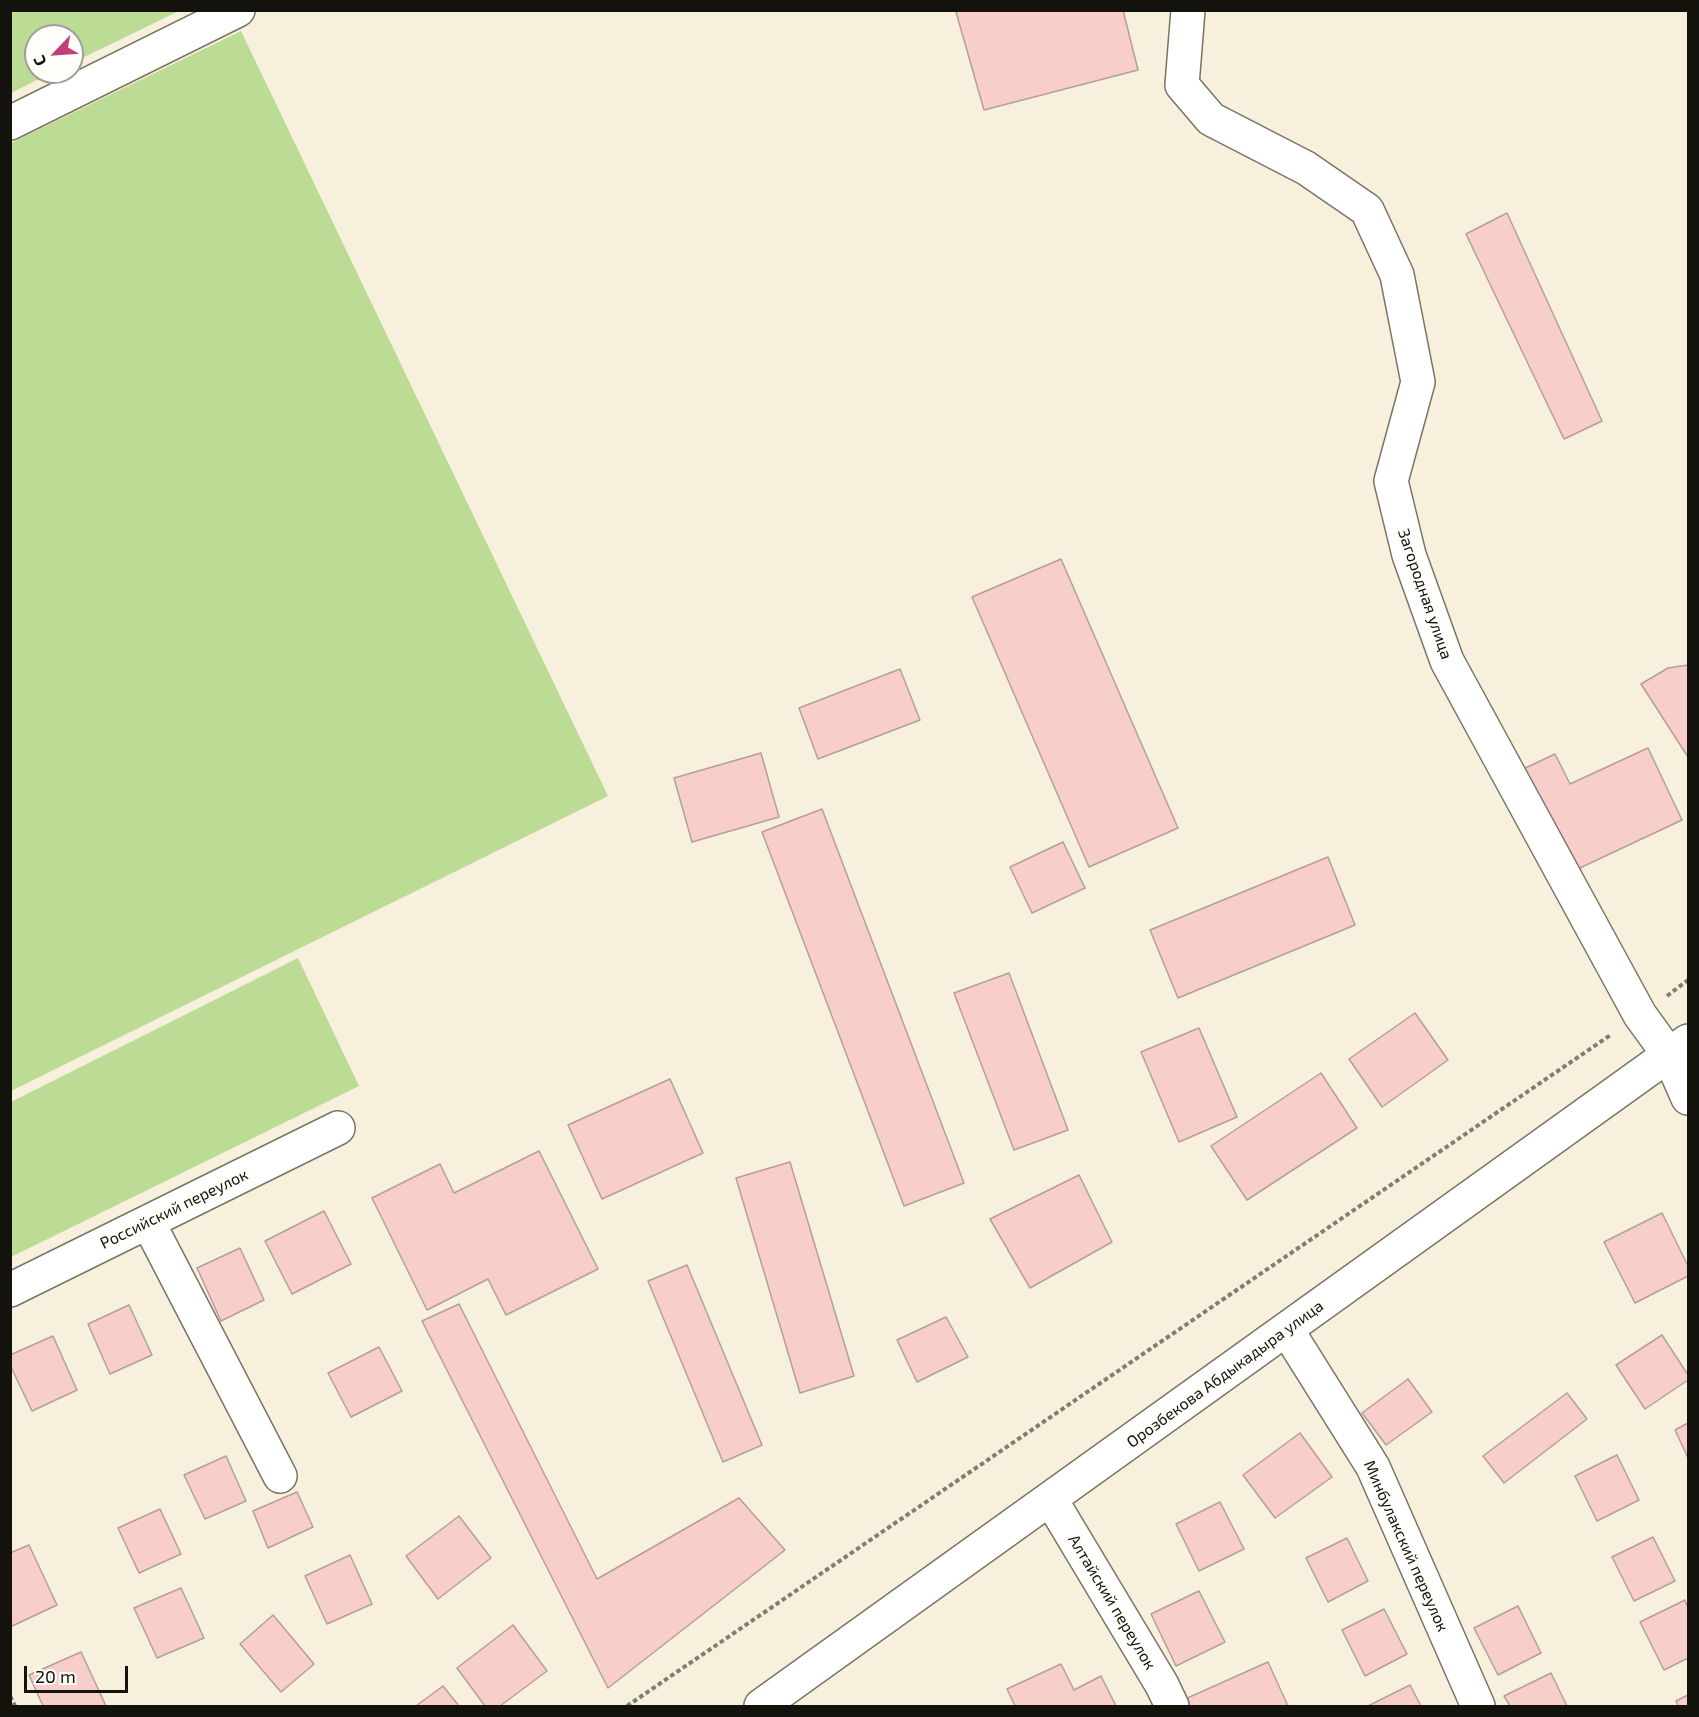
<!DOCTYPE html>
<meta charset="utf-8">
<style>
body{margin:0}
#map{position:relative;width:1699px;height:1717px;overflow:hidden;background:#f6f0dc;font-family:"Exo 2",sans-serif}
canvas{display:block}
.frame{position:absolute;inset:0;border:12px solid #14120c;pointer-events:none}
.north{position:absolute;left:24px;top:24px;width:60px;height:60px;box-sizing:border-box;background:#fffdf9;border:2px solid #a19f9a;border-radius:50%;rotate:245deg;font-size:16px;font-weight:700;line-height:24px;text-align:center;color:#14120c}
.north::after{content:'';display:block;margin:auto;width:21px;height:27px;background:#c43d7b;clip-path:polygon(50% 0,100% 100%,50% 72%,0 100%)}
.scale{position:absolute;left:24px;top:1666px;width:104px;height:27px;box-sizing:border-box;border:3px solid #14120c;border-top:0;padding-left:8px;font-size:18px;line-height:21px;white-space:nowrap;color:#14120c;-webkit-text-stroke:4px #fffdf9;paint-order:stroke}
</style>
<div id="map">
<canvas width="1699" height="1717"></canvas>
<div class="frame"></div>
<div class="north">С</div>
<div class="scale">20 m</div>
</div>
<script>
const ctx = document.querySelector('canvas').getContext('2d');
ctx.lineJoin = 'round';
function fillPath(path, color) {
  ctx.fillStyle = color;
  ctx.fill(path, 'evenodd');
}
function poly(rows) {
  const path = new Path2D();
  for (const r of rows) {
    path.moveTo(r[0], r[1]);
    for (let i = 2; i < r.length; i += 2) path.lineTo(r[i], r[i + 1]);
  }
  return path;
}
function trace(path, color, width, dash) {
  ctx.strokeStyle = color;
  ctx.lineWidth = width;
  ctx.lineCap = dash ? 'butt' : 'round';
  ctx.setLineDash(dash || []);
  ctx.stroke(path);
}
function drawText(font, color, halo, rows, align = 'center') {
  ctx.font = font + ' "Exo 2",sans-serif';
  ctx.lineWidth = 6;
  ctx.setLineDash([]);
  ctx.textBaseline = 'middle';
  ctx.strokeStyle = halo;
  ctx.fillStyle = color;
  for (const [text, x, y, turn = 0] of rows) {
    ctx.save();
    ctx.translate(x, y);
    ctx.rotate((+turn || 0) * Math.PI / 180);
    ctx.textAlign = isNaN(turn) ? turn : align;
    if (halo) ctx.strokeText(text, 0, 0);
    ctx.fillText(text, 0, 0);
    ctx.restore();
  }
}
fillPath(poly([
 [11,10,179,10,179,11,72,63,72,36,36,36,36,72,53,72,11,93],
 [241,31,608,796,11,1091,11,143],
 [298,958,359,1086,11,1257,11,1102]
]), '#bcdb95');
const building = poly([
 [961,10,1123,10,1138,70,984,110,956,12,961,10],
 [1507,213,1602,421,1564,439,1466,234,1507,213],
 [1061,559,1178,828,1089,867,972,597,1061,559],
 [1688,665,1688,757,1641,684,1668,668,1688,665],
 [900,669,920,720,818,759,799,708,900,669],
 [1648,748,1682,820,1567,874,1519,771,1555,754,1570,784,1648,748],
 [761,753,779,817,692,842,674,778,761,753],
 [822,809,964,1183,904,1206,762,832,822,809],
 [1063,842,1085,888,1032,913,1010,867,1063,842],
 [1328,857,1355,925,1178,998,1150,930,1328,857],
 [1009,973,1068,1130,1014,1150,954,993,1009,973],
 [1415,1013,1448,1060,1382,1107,1349,1059,1415,1013],
 [1199,1028,1237,1117,1179,1142,1141,1052,1199,1028],
 [1321,1073,1357,1128,1247,1200,1211,1146,1321,1073],
 [670,1079,703,1153,602,1199,568,1125,670,1079],
 [539,1151,598,1269,506,1315,488,1279,427,1310,372,1198,440,1164,454,1193,539,1151],
 [790,1162,854,1376,800,1393,736,1178,790,1162],
 [1079,1175,1112,1242,1030,1288,990,1219,1079,1175],
 [324,1211,351,1264,292,1294,265,1241,324,1211],
 [1662,1213,1688,1266,1688,1276,1635,1303,1604,1242,1662,1213],
 [240,1248,264,1300,221,1321,197,1268,240,1248],
 [687,1265,762,1445,723,1462,648,1281,687,1265],
 [459,1304,597,1579,739,1498,785,1550,608,1688,422,1321,459,1304],
 [129,1305,152,1355,110,1374,88,1324,129,1305],
 [946,1317,968,1357,917,1382,897,1340,946,1317],
 [1662,1335,1688,1375,1688,1380,1645,1409,1616,1365,1662,1335],
 [53,1336,77,1390,32,1411,10,1365,10,1355,53,1336],
 [379,1347,402,1391,351,1417,328,1373,379,1347],
 [1408,1379,1432,1412,1386,1445,1362,1413,1408,1379],
 [1567,1393,1587,1419,1504,1483,1483,1456,1567,1393],
 [1688,1423,1688,1458,1675,1430,1688,1423],
 [1300,1433,1332,1477,1275,1518,1243,1475,1300,1433],
 [1617,1455,1639,1500,1597,1521,1575,1476,1617,1455],
 [226,1456,246,1501,205,1519,184,1475,226,1456],
 [297,1492,313,1527,268,1548,253,1511,297,1492],
 [1220,1502,1244,1549,1199,1571,1176,1524,1220,1502],
 [160,1509,181,1554,139,1573,118,1528,160,1509],
 [459,1516,491,1558,438,1599,406,1556,459,1516],
 [1653,1537,1675,1581,1634,1601,1612,1557,1653,1537],
 [1347,1538,1368,1581,1328,1602,1306,1558,1347,1538],
 [29,1545,57,1605,10,1627,10,1553,29,1545],
 [350,1555,372,1604,327,1624,305,1576,350,1555],
 [181,1588,204,1638,157,1658,134,1608,181,1588],
 [1199,1591,1225,1642,1176,1666,1151,1614,1199,1591],
 [1685,1600,1688,1608,1688,1658,1664,1670,1640,1622,1685,1600],
 [1518,1606,1541,1653,1498,1675,1474,1628,1518,1606],
 [1384,1609,1407,1654,1365,1676,1342,1630,1384,1609],
 [273,1615,314,1664,281,1692,240,1644,273,1615],
 [513,1625,547,1671,500,1706,485,1706,457,1668,513,1625],
 [81,1652,106,1706,43,1706,29,1675,81,1652],
 [1268,1662,1288,1706,1186,1706,1183,1700,1268,1662],
 [1061,1664,1074,1690,1101,1676,1116,1706,1015,1706,1007,1689,1061,1664],
 [1551,1673,1567,1706,1510,1706,1504,1696,1551,1673],
 [1410,1685,1421,1706,1368,1706,1410,1685],
 [443,1686,459,1706,416,1706,443,1686],
 [1688,1695,1688,1706,1678,1706,1676,1701,1688,1695]
]);
fillPath(building, '#f7ceca');
trace(building, '#b59e9b', 1.5);
const minor = poly([
 [1188,10,1182,85,1211,119,1306,168,1367,210,1397,275,1418,382,1391,481,1409,555,1447,661,1640,1015,1669,1055,1688,1098],
 [10,123,238,10],
 [148,1222,280,1476],
 [10,1290,338,1128],
 [1287,1330,1373,1467,1478,1706],
 [1051,1500,1162,1685,1172,1706],
 [761,1706,1688,1041]
]);
trace(minor, '#7a7463', 36);
trace(poly([
 [1667,996,1688,980],
 [10,1696,15,1706],
 [627,1706,1612,1034]
]), '#817d70', 4, [4.5, 3]);
trace(minor, '#fff', 33);
drawText('16px', '#14120c', '#fffdf9', [
 ["Загородная улица",1425,594,71],
 ["Российский переулок",174,1209,-26],
 ["Орозбекова Абдыкадыра улица",1225,1374,-36],
 ["Минбулакский переулок",1406,1546,66],
 ["Алтайский переулок",1112,1602,59]
]);
</script>
